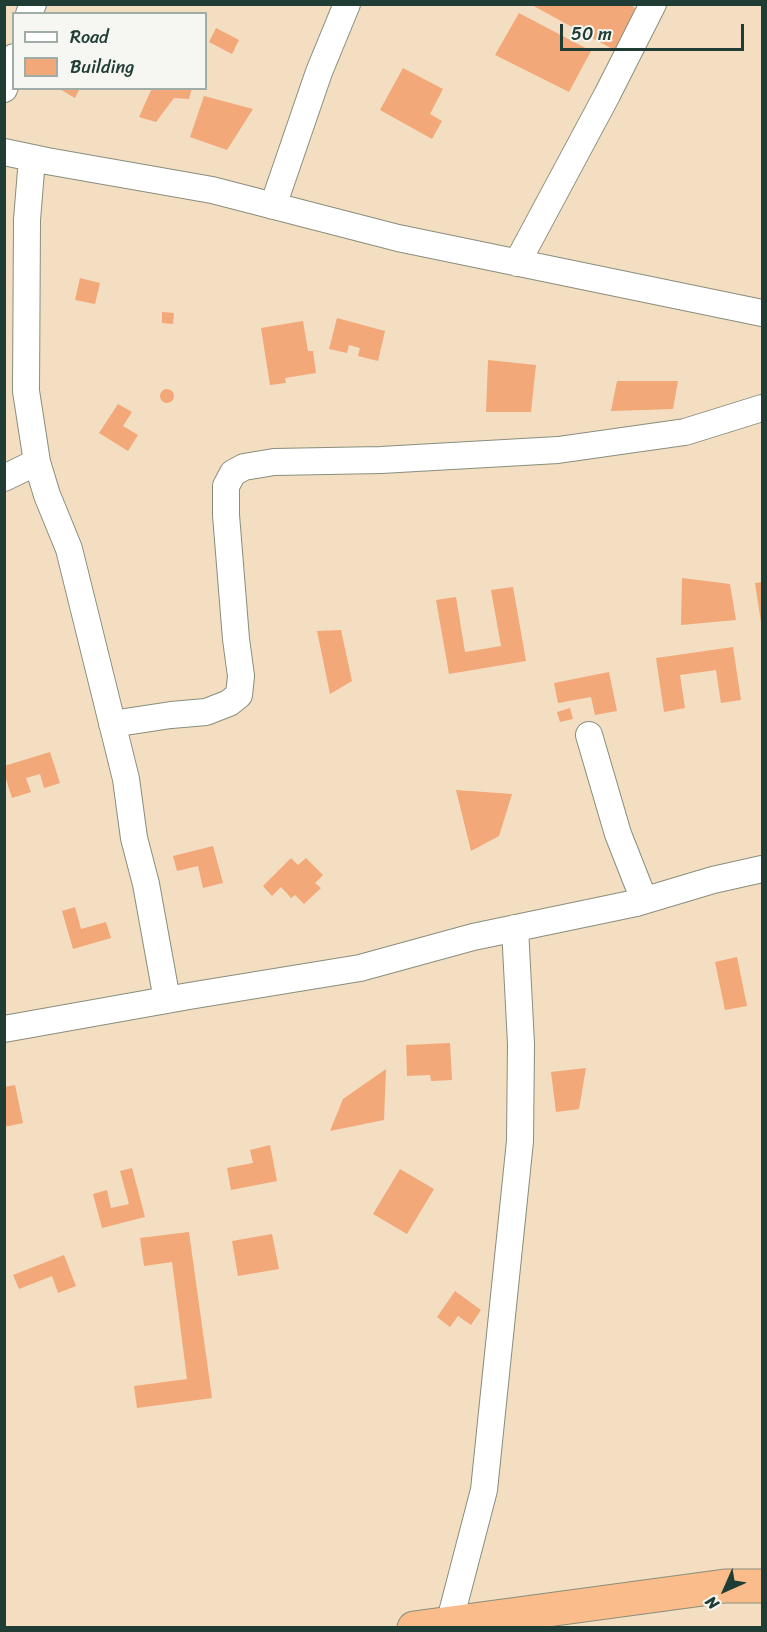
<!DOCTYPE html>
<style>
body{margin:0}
#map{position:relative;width:767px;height:1632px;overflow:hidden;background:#f3dec2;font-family:Sriracha,sans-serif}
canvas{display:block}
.frame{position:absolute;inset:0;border:6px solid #1f3d34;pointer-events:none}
.legend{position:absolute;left:12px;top:12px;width:195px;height:78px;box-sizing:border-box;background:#f6f6f2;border:2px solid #a0aca6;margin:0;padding:8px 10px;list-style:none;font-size:18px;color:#1f3d34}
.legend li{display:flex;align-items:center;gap:12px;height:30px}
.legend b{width:30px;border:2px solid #a0aca6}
.north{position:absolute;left:695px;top:1560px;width:60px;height:60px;-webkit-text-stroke:4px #f6f6f2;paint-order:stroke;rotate:225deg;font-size:16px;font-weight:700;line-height:24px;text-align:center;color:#1f3d34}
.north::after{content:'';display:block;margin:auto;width:21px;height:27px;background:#1f3d34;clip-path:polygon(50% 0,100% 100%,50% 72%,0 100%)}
.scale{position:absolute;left:560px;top:24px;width:184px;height:27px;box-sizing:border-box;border:3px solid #1f3d34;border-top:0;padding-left:8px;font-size:18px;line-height:21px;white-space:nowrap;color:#1f3d34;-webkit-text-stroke:4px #f6f6f2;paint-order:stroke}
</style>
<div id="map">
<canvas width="767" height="1632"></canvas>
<div class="frame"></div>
<ul class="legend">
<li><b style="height:8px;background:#fff"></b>Road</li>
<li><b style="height:16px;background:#f2a878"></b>Building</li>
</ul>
<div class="north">N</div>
<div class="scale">50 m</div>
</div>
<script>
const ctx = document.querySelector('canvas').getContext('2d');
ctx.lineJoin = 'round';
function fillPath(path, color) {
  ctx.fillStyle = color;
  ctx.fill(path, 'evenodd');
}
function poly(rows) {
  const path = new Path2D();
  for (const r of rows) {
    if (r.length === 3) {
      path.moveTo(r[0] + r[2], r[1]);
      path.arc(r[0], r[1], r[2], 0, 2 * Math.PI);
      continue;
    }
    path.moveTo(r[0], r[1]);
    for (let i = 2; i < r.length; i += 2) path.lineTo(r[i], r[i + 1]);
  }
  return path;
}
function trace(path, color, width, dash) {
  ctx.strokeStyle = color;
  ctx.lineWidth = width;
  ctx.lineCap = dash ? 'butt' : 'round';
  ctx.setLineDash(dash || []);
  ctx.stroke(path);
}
fillPath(poly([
 [530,4,629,4,638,10,616,51],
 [519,13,591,51,569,92,495,55],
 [216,28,239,40,232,54,209,42],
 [403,68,443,89,430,114,442,121,432,139,380,110],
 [58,88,80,88,75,98],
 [152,88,192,88,189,99,174,98,156,122,139,117],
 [204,96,253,109,227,150,190,137],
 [80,278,100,283,95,304,75,300],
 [162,312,174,313,173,324,162,323],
 [337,318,385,331,378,361,358,356,360,348,349,345,347,353,329,349],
 [303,321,308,351,313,351,316,373,285,378,286,383,270,385,261,328],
 [488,360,536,365,531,412,486,412],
 [617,381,678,381,673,409,611,411],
 [167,396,7],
 [118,404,132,412,123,426,138,435,128,451,99,433],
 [682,578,730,584,736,620,681,625],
 [762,582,762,622,761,622,755,583],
 [513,587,526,661,449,674,436,600,456,597,465,652,501,646,491,590],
 [341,630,352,681,330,694,317,631],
 [733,647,741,700,721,703,716,670,680,675,685,708,664,712,656,658],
 [609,672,617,711,595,715,591,697,558,703,554,683],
 [570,708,573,719,560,722,557,712],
 [50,752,60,783,44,788,40,774,26,778,31,792,12,798,4,773,4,766],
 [456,790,512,794,499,836,471,851],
 [213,846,223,883,203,888,198,866,177,871,173,856],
 [291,858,298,865,306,858,323,875,315,883,321,888,304,904,295,895,291,898,281,887,272,896,263,886],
 [75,907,81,929,106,922,111,938,73,949,62,911],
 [737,957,747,1006,725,1010,715,962],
 [450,1043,452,1080,431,1081,430,1075,407,1076,406,1045],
 [586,1068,579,1109,556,1112,551,1072],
 [386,1069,384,1120,330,1131,343,1099],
 [15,1085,23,1123,4,1127,4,1087],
 [270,1145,277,1181,231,1190,227,1168,253,1163,250,1150],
 [132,1168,145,1217,102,1228,93,1194,107,1190,111,1208,129,1204,120,1171],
 [400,1169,434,1189,407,1234,373,1214],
 [189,1232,212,1398,137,1408,134,1386,187,1379,172,1262,144,1266,140,1238],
 [272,1234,279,1269,238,1276,232,1241],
 [64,1255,76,1286,58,1293,52,1276,19,1289,13,1275],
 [455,1291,481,1310,471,1325,458,1316,450,1327,437,1317]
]), '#f2a878');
const minor = poly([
 [29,14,33,4],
 [4,89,14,57],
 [4,152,47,161,212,190,398,238,762,313],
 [32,158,27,220,26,391,37,462,47,495,69,549,126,779,134,838,146,884,167,1000],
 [273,206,319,72,347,4],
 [517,263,607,95,653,4],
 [4,478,37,462],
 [112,724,171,715,206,712,229,703,239,695,241,676,236,639,226,515,226,486,233,473,244,467,274,462,381,460,558,450,685,432,762,408],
 [589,735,618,834,644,900],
 [4,1029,189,996,360,968,473,937,636,903,713,880,762,869],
 [449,1624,484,1490,520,1141,521,1044,515,928]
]);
const trunk = poly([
 [414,1628,725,1586,762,1586]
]);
trace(minor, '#898e7b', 28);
trace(trunk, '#898e7b', 35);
trace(minor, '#fff', 26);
trace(trunk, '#f9bc8a', 33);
</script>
